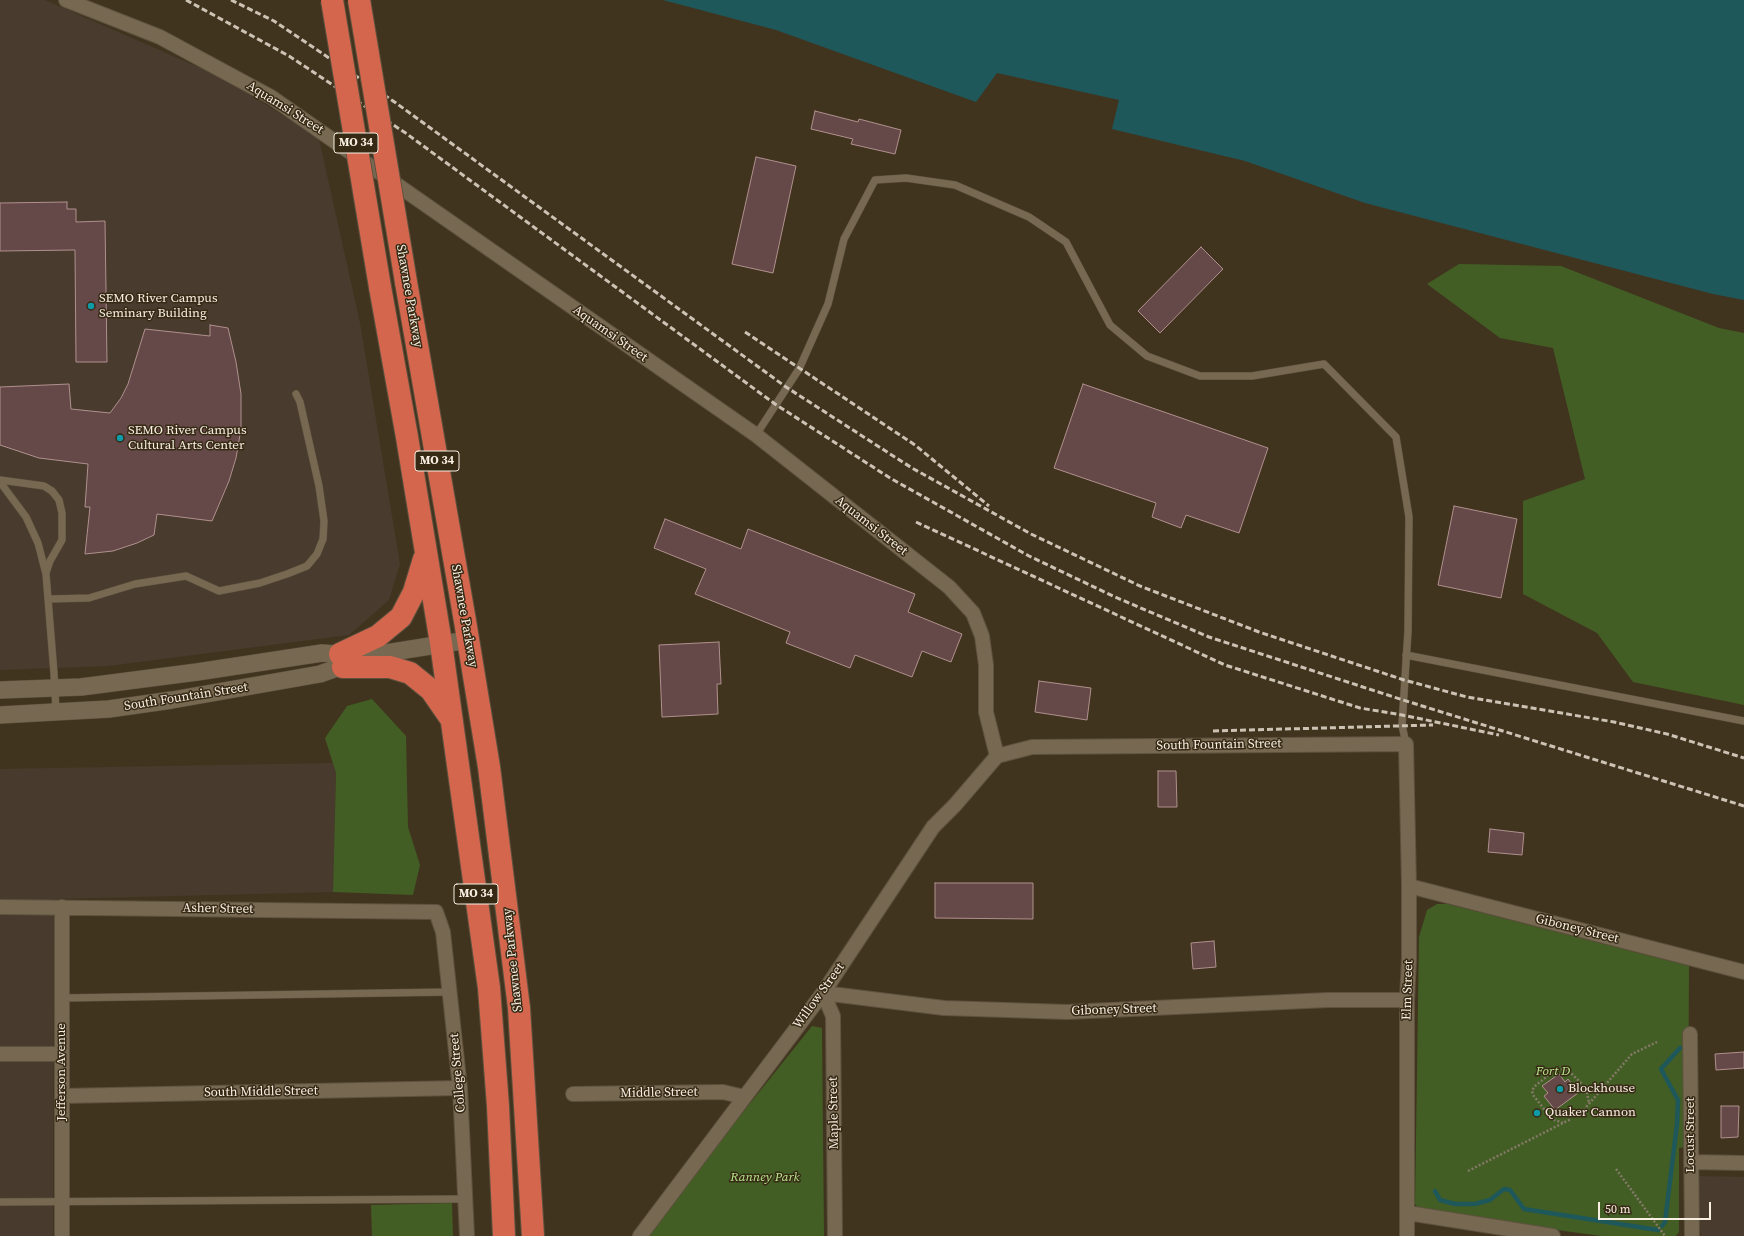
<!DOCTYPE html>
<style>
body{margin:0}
#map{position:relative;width:1744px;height:1236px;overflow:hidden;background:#41341f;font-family:"Source Serif 4",serif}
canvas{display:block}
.scale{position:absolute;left:1598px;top:1202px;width:113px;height:18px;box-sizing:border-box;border:2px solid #f8efe2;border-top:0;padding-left:5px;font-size:12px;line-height:14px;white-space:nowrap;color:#f8efe2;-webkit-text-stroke:3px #372a15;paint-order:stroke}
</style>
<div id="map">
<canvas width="1744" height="1236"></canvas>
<div class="scale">50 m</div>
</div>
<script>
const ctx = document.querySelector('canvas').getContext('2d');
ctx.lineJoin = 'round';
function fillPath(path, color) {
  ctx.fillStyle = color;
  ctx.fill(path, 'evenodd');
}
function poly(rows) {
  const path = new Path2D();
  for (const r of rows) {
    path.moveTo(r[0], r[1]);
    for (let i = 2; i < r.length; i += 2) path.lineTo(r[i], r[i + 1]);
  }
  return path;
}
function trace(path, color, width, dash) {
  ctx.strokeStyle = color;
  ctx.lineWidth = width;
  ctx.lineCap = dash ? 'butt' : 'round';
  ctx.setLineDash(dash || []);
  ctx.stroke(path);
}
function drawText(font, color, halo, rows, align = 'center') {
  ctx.font = font + ' "Source Serif 4",serif';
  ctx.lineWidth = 3;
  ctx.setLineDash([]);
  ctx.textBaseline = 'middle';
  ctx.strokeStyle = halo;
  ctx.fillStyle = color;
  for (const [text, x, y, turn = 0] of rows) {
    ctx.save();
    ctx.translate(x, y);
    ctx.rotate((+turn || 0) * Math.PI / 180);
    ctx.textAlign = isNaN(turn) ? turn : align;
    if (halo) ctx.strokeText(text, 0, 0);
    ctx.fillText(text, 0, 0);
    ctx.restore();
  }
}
fillPath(poly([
 [333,763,336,773,333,892,54,899,53,1236,0,1236,0,769]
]), '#483b2d');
fillPath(poly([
 [0,0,45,0,228,80,319,139,360,323,400,564,389,600,349,635,108,666,0,670],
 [1698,1176,1744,1177,1744,1236,1702,1236,1699,1230]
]), '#493b2d');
fillPath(poly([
 [1459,264,1561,266,1719,328,1744,333,1744,705,1633,682,1597,633,1523,594,1523,501,1585,479,1553,348,1500,338,1427,284],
 [372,699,406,736,408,827,420,865,413,895,333,892,336,773,325,738,347,706],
 [1437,904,1447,904,1689,966,1688,1147,1679,1148,1679,1232,1676,1236,1602,1236,1422,1212,1415,1204,1419,937,1427,910],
 [812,1026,822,1028,824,1236,644,1236],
 [452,1203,453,1236,372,1236,371,1205]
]), '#425e24');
fillPath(poly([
 [663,0,1744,0,1744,300,1713,294,1365,203,1245,161,1112,129,1119,100,997,73,976,102,776,30]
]), '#1e585b');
trace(poly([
 [1435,1191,1440,1200,1455,1204,1475,1204,1490,1200,1504,1189,1510,1190,1524,1209,1658,1230],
 [1662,1226,1665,1222,1677,1124,1678,1100,1661,1069,1680,1048]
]), '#1e585b', 4.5);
const building = poly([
 [815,111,858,122,859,119,901,130,895,154,851,144,853,139,811,129,815,111],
 [756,157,796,166,773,273,732,264,756,157],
 [67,202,67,209,76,209,76,222,105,221,107,362,76,362,75,250,0,251,0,203,67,202],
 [1201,247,1223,269,1160,333,1138,311,1201,247],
 [210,325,228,328,236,362,241,394,241,429,236,458,229,481,212,521,157,514,154,535,137,543,113,551,85,554,90,507,85,507,88,464,39,458,0,445,0,387,69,384,71,409,110,413,121,398,128,384,145,329,210,336,210,325],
 [1083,384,1268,448,1239,533,1186,515,1181,528,1152,517,1156,503,1054,468,1083,384],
 [1454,506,1517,519,1501,598,1438,585,1454,506],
 [665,519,741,549,748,529,915,594,908,612,962,634,951,662,922,651,912,677,855,655,850,668,786,643,790,632,695,594,706,569,654,548,665,519],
 [719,642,721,684,717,684,718,714,662,717,659,645,719,642],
 [1039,681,1091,688,1087,720,1035,712,1039,681],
 [1158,771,1176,771,1177,807,1158,807,1158,771],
 [1490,829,1524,833,1522,855,1488,852,1490,829],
 [935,883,1033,883,1033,919,935,918,935,883],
 [1214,941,1216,967,1193,969,1191,943,1214,941],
 [1744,1052,1744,1068,1716,1070,1715,1054,1744,1052],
 [1559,1074,1565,1082,1568,1079,1578,1093,1555,1110,1544,1096,1548,1093,1542,1086,1559,1074],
 [1721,1106,1739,1106,1738,1137,1721,1138,1721,1106]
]);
fillPath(building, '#654948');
trace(building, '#b0908e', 1);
const service = poly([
 [756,435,799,369,828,304,844,239,875,180,906,178,955,185,1029,217,1066,242,1110,325,1147,356,1200,376,1252,376,1324,364,1396,437,1409,517,1408,631,1402,725,1406,744],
 [0,480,44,486,52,491,59,500,62,513,62,540,50,561,46,573],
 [0,482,26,517,38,543,46,574,54,673,56,711],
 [48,599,89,598,135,584,186,576,219,591,260,583,287,574,307,566,317,554,323,539,324,521,319,486,300,402,296,394],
 [1406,655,1744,721],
 [62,998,450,992],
 [0,1202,465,1199]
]);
const minor = poly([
 [66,0,160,37,271,97,756,435,949,587,973,613,982,636,986,665,986,712,997,756,1032,747,1406,744,1409,886,1409,959,1407,1000,1407,1236],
 [1409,886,1744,972],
 [0,907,436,912,443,932,460,1088,467,1236],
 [823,993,944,1008,1067,1012,1328,1000,1407,1000],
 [823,993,833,1016,835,1236],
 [1690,1034,1692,1236],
 [0,1054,62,1054],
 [573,1094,723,1092,744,1097],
 [62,1096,460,1088],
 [1691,1162,1744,1163],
 [1408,1213,1553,1236],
 [62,1236,62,907],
 [640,1236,823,993,933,827,955,805,997,756]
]);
const tertiary = poly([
 [0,690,81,687,197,672,322,653,367,656,468,640],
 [0,715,109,709,172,700,320,674,354,662]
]);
const trunk = poly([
 [406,282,465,621,489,767,519,1008,533,1236],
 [380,287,407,437,441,643,489,988,498,1106,504,1236],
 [340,654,378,636,401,617,414,592,424,559],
 [343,667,390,667,410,673,431,690,449,716]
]);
trace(service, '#5e523f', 8);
trace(minor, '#5e523f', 16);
trace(tertiary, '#5e523f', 18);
trace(trunk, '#5e523f', 24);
trace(poly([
 [1581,1113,1632,1054,1657,1042],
 [1563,1123,1552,1119,1533,1095,1532,1091,1534,1087,1551,1073,1557,1069,1564,1069,1570,1072,1580,1082,1587,1093,1589,1103],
 [1616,1169,1665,1236],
 [1468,1171,1571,1119]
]), '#857a68', 2.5, [2, 2]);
trace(service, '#776851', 7);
trace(minor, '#776851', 14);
trace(tertiary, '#776851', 17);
trace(trunk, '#d4664e', 22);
trace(poly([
 [186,0,289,56,407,134,775,404,890,478,1029,556,1115,597,1209,637,1403,700,1744,806],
 [231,0,274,21,396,103,786,387,912,468,1031,534,1140,586,1259,632,1404,680,1467,697,1614,722,1667,734,1744,758],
 [745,332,915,445,989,506],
 [916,522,1225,665,1360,708,1402,715,1499,735],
 [1213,731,1433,725]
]), '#cdc3b5', 3, [6, 3]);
const trunkBridge = poly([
 [332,0,380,287],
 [359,0,406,282]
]);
trace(trunkBridge, '#5e523f', 24, []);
trace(trunkBridge, '#d4664e', 22);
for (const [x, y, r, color] of [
 [91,306,4,"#0f9aa8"],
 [120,438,4,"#0f9aa8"],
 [1560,1089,4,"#0f9aa8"],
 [1537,1113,4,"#0f9aa8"]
]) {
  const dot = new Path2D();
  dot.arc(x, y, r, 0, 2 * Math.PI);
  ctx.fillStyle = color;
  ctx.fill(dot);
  trace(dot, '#372a15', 1.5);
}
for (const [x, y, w] of [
 [356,143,44],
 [437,461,44],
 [476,894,44]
]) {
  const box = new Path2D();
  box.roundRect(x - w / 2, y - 10, w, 20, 3);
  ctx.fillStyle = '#372a15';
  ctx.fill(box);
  trace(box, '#f8efe2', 1);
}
drawText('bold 12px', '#f8efe2', null, [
 ["MO 34",356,143],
 ["MO 34",437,461],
 ["MO 34",476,894]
]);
drawText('13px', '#f8efe2', '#372a15', [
 ["Aquamsi Street",285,108,32],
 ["Shawnee Parkway",409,296,80],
 ["Aquamsi Street",610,334,35],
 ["Aquamsi Street",871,526,38],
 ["Shawnee Parkway",464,616,80],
 ["South Fountain Street",186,697,-9],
 ["South Fountain Street",1219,745,-1],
 ["Asher Street",218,909,1],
 ["Giboney Street",1577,929,14],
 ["Shawnee Parkway",513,960,-96],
 ["Elm Street",1408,990,-88],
 ["Willow Street",819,996,-54],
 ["Giboney Street",1114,1010,-2],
 ["Jefferson Avenue",62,1072,-90],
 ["College Street",458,1073,-95],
 ["South Middle Street",261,1092,-1],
 ["Middle Street",659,1093,-1],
 ["Maple Street",834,1113,-91],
 ["Locust Street",1691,1135,-90]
]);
drawText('13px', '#f8efe2', '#372a15', [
 ["SEMO River Campus",99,299],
 ["Seminary Building",99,314],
 ["SEMO River Campus",128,431],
 ["Cultural Arts Center",128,446],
 ["Blockhouse",1568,1089],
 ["Quaker Cannon",1545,1113]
], 'left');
drawText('italic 13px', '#b8e78c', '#372a15', [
 ["Fort D",1553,1072],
 ["Ranney Park",765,1178]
]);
</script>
